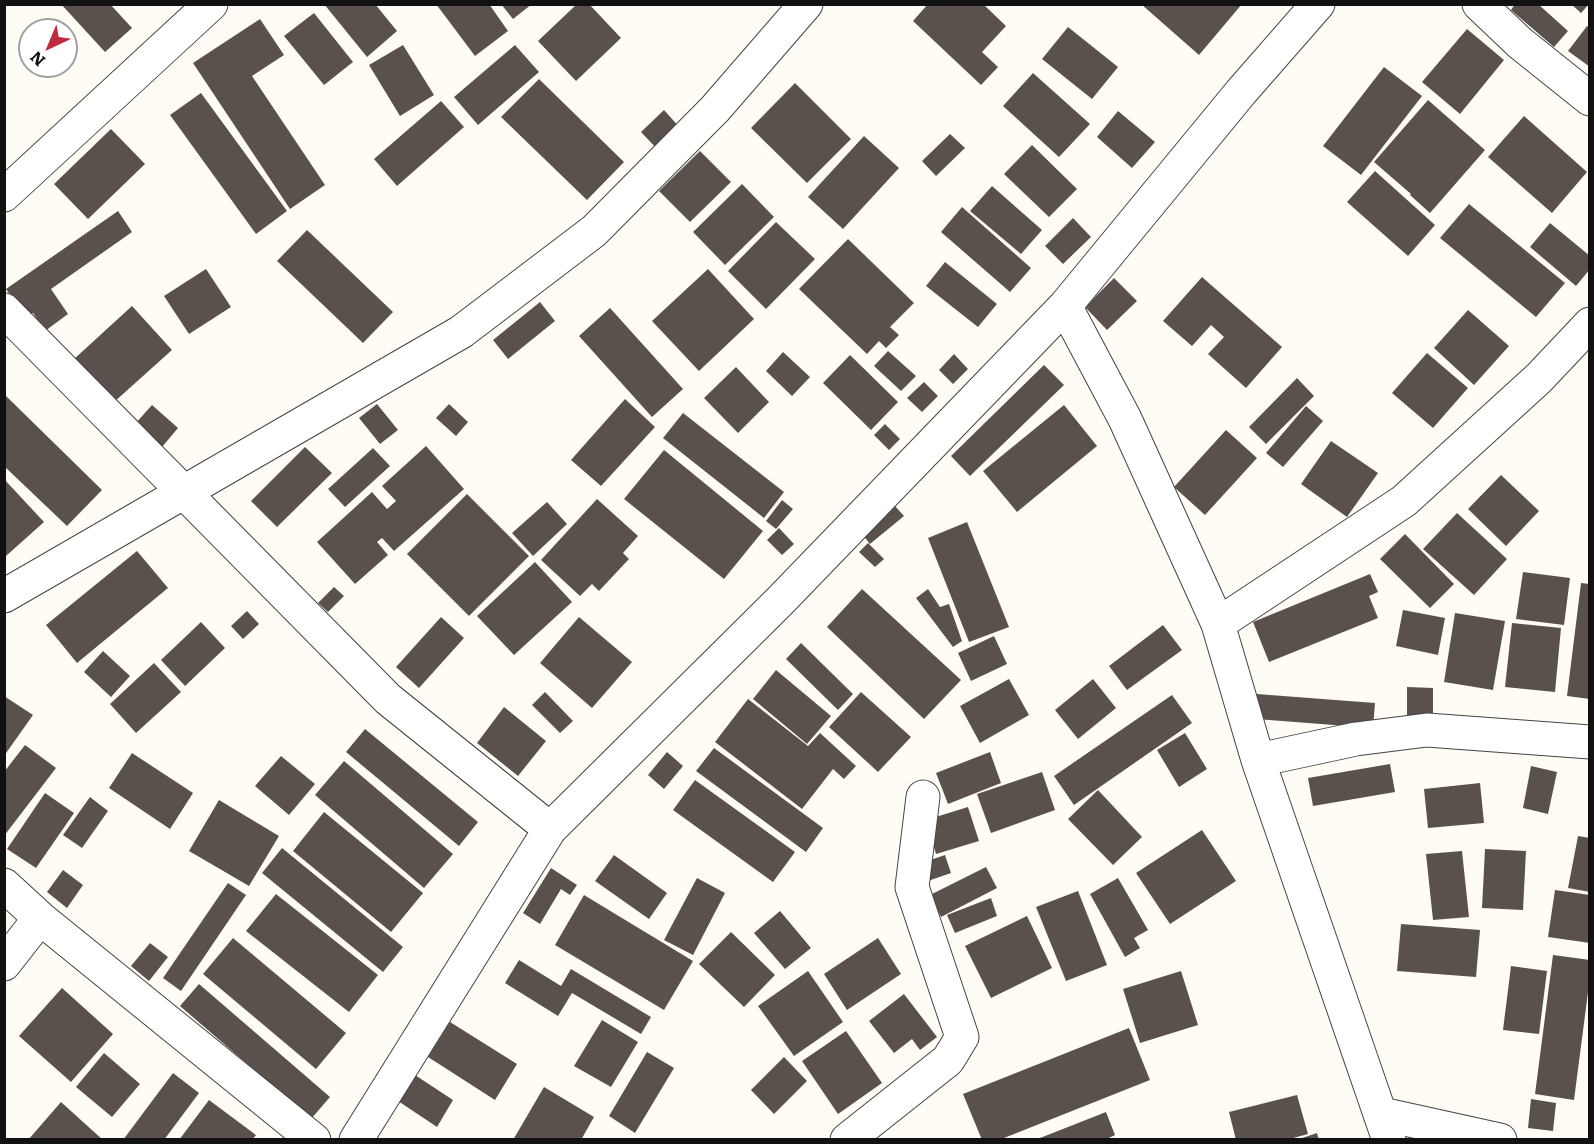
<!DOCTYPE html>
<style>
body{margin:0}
#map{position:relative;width:1594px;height:1144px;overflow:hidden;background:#fffcf5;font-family:Literata,serif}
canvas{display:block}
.frame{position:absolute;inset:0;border:6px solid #111;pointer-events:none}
.north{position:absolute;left:18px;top:18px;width:60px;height:60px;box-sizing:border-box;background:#fff;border:2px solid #a0a0a0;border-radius:50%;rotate:224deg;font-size:16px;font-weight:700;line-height:24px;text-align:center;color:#111}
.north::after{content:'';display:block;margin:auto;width:21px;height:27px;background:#c02a3d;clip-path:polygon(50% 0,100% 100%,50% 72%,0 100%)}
</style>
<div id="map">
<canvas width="1594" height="1144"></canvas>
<div class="frame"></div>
<div class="north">N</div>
</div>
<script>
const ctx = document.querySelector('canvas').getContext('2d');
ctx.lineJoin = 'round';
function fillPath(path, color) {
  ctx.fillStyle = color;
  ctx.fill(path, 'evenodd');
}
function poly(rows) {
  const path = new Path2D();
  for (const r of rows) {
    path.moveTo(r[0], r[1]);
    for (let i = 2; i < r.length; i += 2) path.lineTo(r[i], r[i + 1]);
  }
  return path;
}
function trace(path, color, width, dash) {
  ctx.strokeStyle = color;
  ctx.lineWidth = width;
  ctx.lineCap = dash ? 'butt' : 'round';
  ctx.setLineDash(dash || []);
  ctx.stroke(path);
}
fillPath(poly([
 [61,4,110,4,132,28,105,52],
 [324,4,375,4,397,31,367,57],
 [436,4,489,4,508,31,475,56],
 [501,4,532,4,513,19],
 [577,4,589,4,621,38,576,81,538,41],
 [928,4,983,4,1006,26,982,52,998,67,981,85,913,21],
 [1141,4,1242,4,1199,55],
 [1515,4,1538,4,1568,31,1554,47,1511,10],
 [1571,4,1589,4,1581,13],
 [314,13,353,62,324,85,284,36],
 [260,19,284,55,252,76,325,185,290,209,193,63],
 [1587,26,1590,28,1590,67,1568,51],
 [1068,27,1118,67,1092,99,1042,59],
 [1467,29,1504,60,1460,114,1422,82],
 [403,45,434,95,400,116,369,65],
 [515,45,539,72,478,125,454,97],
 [1384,67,1422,96,1361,175,1323,146],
 [1033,73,1090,124,1059,157,1003,106],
 [539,79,624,162,587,200,501,117],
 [795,83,851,139,807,183,751,128],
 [201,93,287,211,256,234,170,115],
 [1428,100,1485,150,1430,213,1410,195,1411,194,1374,162],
 [441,101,464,127,397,186,374,159],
 [664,110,682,130,659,151,641,132],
 [1118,111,1155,142,1132,168,1097,137],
 [1524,116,1587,172,1552,213,1488,157],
 [111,129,145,164,88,219,54,184],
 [950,134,965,148,936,176,922,161],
 [864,136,899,168,843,229,808,197],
 [1032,145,1077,189,1049,217,1004,174],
 [700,151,731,182,690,222,659,191],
 [1375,171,1435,225,1408,256,1347,202],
 [742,184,774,217,725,265,693,232],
 [992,186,1042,230,1021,254,970,211],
 [1469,204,1565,283,1536,317,1440,238],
 [962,207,1031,268,1010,292,941,232],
 [118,211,132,232,51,289,68,314,45,331,33,313,26,318,6,289],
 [1073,218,1091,237,1063,264,1045,246],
 [776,222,815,259,766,309,728,271],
 [1550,223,1590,256,1590,269,1576,286,1530,247],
 [307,230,393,312,363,343,277,261],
 [848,239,914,303,890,327,899,335,886,348,879,341,867,354,799,289],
 [945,262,997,304,978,327,926,286],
 [206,269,231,307,189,334,164,296],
 [708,269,754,319,699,371,652,321],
 [1202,277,1282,347,1246,388,1208,354,1224,337,1211,325,1192,346,1163,321],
 [1114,278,1137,301,1107,330,1085,307],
 [540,302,555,321,508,359,493,340],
 [132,306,172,350,113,403,73,360],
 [610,308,683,389,652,417,579,336],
 [1468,310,1509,346,1474,385,1434,348],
 [888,351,916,376,901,391,874,366],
 [783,352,810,377,792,396,766,371],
 [1427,353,1468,388,1433,428,1392,393],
 [954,354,968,369,953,384,939,370],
 [850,355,898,402,871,430,823,383],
 [1044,365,1064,385,970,476,951,456],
 [736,367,769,402,738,433,704,398],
 [1297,378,1314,396,1266,444,1249,427],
 [924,382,938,396,922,412,907,398],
 [4,394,102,490,67,526,4,466],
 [625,399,655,427,601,486,571,460],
 [377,404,398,430,380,444,359,418],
 [449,404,468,422,456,436,436,418],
 [152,405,178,428,162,447,135,424],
 [1064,405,1097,446,1017,512,983,471],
 [1306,406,1323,421,1283,467,1266,453],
 [683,413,784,492,764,518,663,438],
 [885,424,900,439,889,450,874,435],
 [1226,430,1257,458,1205,515,1174,487],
 [1331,441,1378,473,1347,517,1301,484],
 [426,446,464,489,394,551,382,538,377,542,388,555,355,584,317,542,372,492,387,509,396,501,382,486],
 [305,447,332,473,277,527,251,501],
 [373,448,390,466,345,507,328,489],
 [664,450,763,531,724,579,624,499],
 [1501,475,1539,511,1506,546,1468,509],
 [4,479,44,522,6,556,4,554],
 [467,494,529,556,469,616,407,554],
 [597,499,638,536,623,553,629,559,599,591,592,584,580,596,541,560],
 [782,500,793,509,776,529,766,521],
 [547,502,567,524,533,556,512,533],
 [895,506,904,516,870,544,862,534],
 [1457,513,1507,559,1474,595,1423,549],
 [967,522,1009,627,969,642,928,538],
 [779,528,794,544,782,555,767,540],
 [1405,534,1454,584,1430,608,1380,559],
 [868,543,884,559,875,567,859,552],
 [137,551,168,588,77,663,46,625],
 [535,562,572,602,514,655,477,616],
 [1523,572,1570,578,1564,625,1516,619],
 [1370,574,1378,592,1369,596,1378,618,1269,662,1253,622],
 [1581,583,1590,584,1590,699,1567,696],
 [334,587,344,596,328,612,318,603],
 [862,589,961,680,924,719,827,627],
 [928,589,940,607,949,604,962,641,953,647,916,598],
 [1403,610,1445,618,1438,655,1396,646],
 [247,611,259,624,243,639,231,626],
 [1455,613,1505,621,1493,690,1444,682],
 [441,617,464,638,419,688,396,667],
 [579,617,632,662,592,708,540,663],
 [201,622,225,648,185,686,161,660],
 [1512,623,1561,628,1555,692,1505,687],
 [1163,625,1182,650,1127,690,1109,666],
 [994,636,1007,664,971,681,958,653],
 [801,643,853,694,838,710,786,659],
 [103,651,130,676,111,697,84,672],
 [154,663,181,692,136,733,110,704],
 [776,670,831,716,807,744,753,699],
 [1009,679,1029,715,980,743,960,706],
 [1093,679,1116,708,1078,739,1055,710],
 [1407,687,1433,688,1433,717,1407,716],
 [545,692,573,721,560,733,532,705],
 [861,692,911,737,878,772,829,727],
 [1257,694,1375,703,1373,728,1256,719],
 [1172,695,1192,723,1074,805,1054,776],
 [4,696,33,715,4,756],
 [748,699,808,746,820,733,856,766,844,779,833,769,802,809,715,742],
 [504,707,546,741,518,776,477,743],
 [365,729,478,822,459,846,346,752],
 [1185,733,1207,769,1179,787,1157,750],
 [25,745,56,768,4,836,4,772],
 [714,748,823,828,806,852,696,771],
 [667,752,683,766,664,789,648,775],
 [990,752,1001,783,948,804,936,773],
 [132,753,193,793,170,829,109,788],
 [281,756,315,784,289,815,255,786],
 [344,761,453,854,424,888,315,795],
 [1390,764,1395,792,1313,806,1308,778],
 [1531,766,1557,772,1548,814,1523,808],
 [1042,772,1055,810,991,833,977,794],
 [695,780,795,852,773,882,673,810],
 [1480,783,1484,823,1428,828,1424,789],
 [1098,790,1142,837,1113,865,1068,819],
 [45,793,74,813,36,868,7,849],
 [90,797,108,811,82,848,63,835],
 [219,800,279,836,249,886,189,851],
 [968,807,979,841,936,854,926,820],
 [324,812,423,893,391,932,293,851],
 [1202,830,1236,881,1170,924,1136,873],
 [1578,836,1590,838,1590,892,1568,888],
 [282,848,403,947,383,972,262,873],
 [1485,849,1526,851,1523,910,1482,908],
 [1462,851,1469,917,1433,920,1426,854],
 [614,855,667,893,649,919,595,881],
 [945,855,951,873,925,882,919,864],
 [986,867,997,888,941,917,930,895],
 [551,868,577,885,570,895,561,889,540,924,523,913],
 [63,870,83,885,67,908,47,892],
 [697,878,725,893,693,955,664,940],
 [1118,878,1148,930,1134,938,1140,948,1125,957,1090,894],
 [228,883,246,895,181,991,163,978],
 [1555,890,1590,895,1590,943,1548,937],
 [1078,891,1107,965,1066,981,1036,907],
 [276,894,378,975,349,1012,246,931],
 [584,895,693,961,664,1010,555,945],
 [991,898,997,916,955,933,947,915],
 [780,911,811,948,785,969,754,933],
 [1027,916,1052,968,991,998,965,946],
 [1401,924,1480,930,1476,977,1397,971],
 [731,932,775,975,744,1007,699,964],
 [233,938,346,1033,316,1069,203,974],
 [878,938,901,974,847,1010,824,974],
 [150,943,168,957,149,981,131,966],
 [1553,955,1590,960,1590,977,1574,1100,1535,1094],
 [519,960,561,986,571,969,651,1017,641,1034,572,993,558,1016,505,983],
 [1511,966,1547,971,1539,1034,1503,1030],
 [808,971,843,1022,794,1056,758,1006],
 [1181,971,1198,1025,1140,1043,1123,989],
 [199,984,330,1097,311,1119,180,1006],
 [62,988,113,1034,71,1082,19,1036],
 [904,994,937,1037,920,1050,912,1039,894,1053,869,1021],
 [602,1020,638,1042,611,1087,574,1066],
 [450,1022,517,1064,495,1100,428,1057],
 [1129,1028,1150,1080,999,1140,982,1140,963,1094],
 [846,1031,882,1083,838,1114,802,1061],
 [647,1052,674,1068,635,1133,609,1116],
 [104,1053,140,1084,112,1117,76,1087],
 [784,1057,807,1081,774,1114,751,1090],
 [173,1073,199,1093,164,1140,123,1140],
 [415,1075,453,1100,437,1127,398,1101],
 [544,1087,594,1117,581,1140,513,1140],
 [1297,1095,1308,1134,1286,1140,1236,1140,1229,1112],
 [1531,1099,1556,1103,1553,1131,1528,1128],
 [209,1100,256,1135,252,1140,179,1140],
 [61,1102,103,1140,28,1140],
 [1106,1112,1115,1135,1105,1140,1035,1140],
 [1317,1133,1319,1140,1299,1140,1299,1139]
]), '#5a514d');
const minor = poly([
 [1479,4,1520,43,1590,99],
 [4,195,211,4],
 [1065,306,1125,419,1218,624,1258,760,1389,1140],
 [4,310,388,699,550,829,356,1140],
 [4,596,461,332,594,231,715,109,806,4],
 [1218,624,1404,501,1539,378,1590,324],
 [1258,760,1356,739,1427,730,1590,742],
 [550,829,780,601,1065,306,1241,92,1318,4],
 [4,885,40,918,314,1140],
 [4,964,40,918],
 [1382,1114,1500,1140],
 [847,1140,948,1060,962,1037,912,887,923,797]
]);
trace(minor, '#444', 35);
trace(minor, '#fff', 33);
</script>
